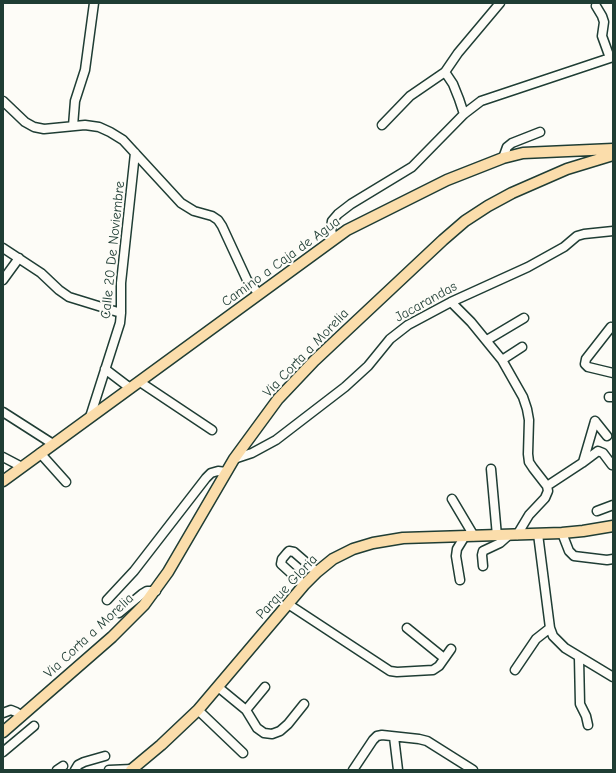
<!DOCTYPE html>
<style>
body{margin:0}
#map{position:relative;width:616px;height:773px;overflow:hidden;background:#fdfcf7;font-family:"Comic Neue",sans-serif}
canvas{display:block}
.frame{position:absolute;inset:0;border:4px solid #1f3d34;pointer-events:none}
</style>
<div id="map">
<canvas width="616" height="773"></canvas>
<div class="frame"></div>
</div>
<script>
const ctx = document.querySelector('canvas').getContext('2d');
ctx.lineJoin = 'round';
function poly(rows) {
  const path = new Path2D();
  for (const r of rows) {
    path.moveTo(r[0], r[1]);
    for (let i = 2; i < r.length; i += 2) path.lineTo(r[i], r[i + 1]);
  }
  return path;
}
function trace(path, color, width, dash) {
  ctx.strokeStyle = color;
  ctx.lineWidth = width;
  ctx.lineCap = dash ? 'butt' : 'round';
  ctx.setLineDash(dash || []);
  ctx.stroke(path);
}
function drawText(font, color, halo, rows, align = 'center') {
  ctx.font = font + ' "Comic Neue",sans-serif';
  ctx.lineWidth = 4;
  ctx.setLineDash([]);
  ctx.textBaseline = 'middle';
  ctx.strokeStyle = halo;
  ctx.fillStyle = color;
  for (const [text, x, y, turn = 0] of rows) {
    ctx.save();
    ctx.translate(x, y);
    ctx.rotate((+turn || 0) * Math.PI / 180);
    ctx.textAlign = isNaN(turn) ? turn : align;
    if (halo) ctx.strokeText(text, 0, 0);
    ctx.fillText(text, 0, 0);
    ctx.restore();
  }
}
const minor = poly([
 [596,6,602,16,604,22,602,36,610,58],
 [445,72,453,84,459,99,464,114],
 [3,101,25,122,34,127,44,129,85,125,99,127,110,132,123,140,181,203,194,211,212,216,218,220,222,226,247,280,259,294],
 [382,125,410,96,445,72,458,53,500,3],
 [73,126,75,101,85,70,94,3],
 [503,158,507,147,512,143,540,132],
 [333,239,331,229,332,221,338,214,351,204,412,167,464,114,481,101,613,57],
 [3,248,41,273,59,290,69,297,121,313],
 [3,280,19,258],
 [451,302,471,322,502,360,523,397,527,409,529,420,528,454,529,462,533,468,547,486,548,491,545,498,529,515,517,535],
 [611,327,586,359,585,364,588,367,613,373],
 [487,340,524,318],
 [502,360,522,347],
 [105,369,130,388],
 [140,382,212,430],
 [609,397,613,397],
 [3,412,53,444],
 [90,417,120,323,121,313,121,283,135,153],
 [595,421,607,436],
 [40,453,66,482],
 [3,457,22,467],
 [234,459,252,453,276,440,345,387,368,366,390,339,408,325,451,302,528,267,564,247,577,236,584,234,613,231],
 [583,462,595,421],
 [491,469,497,536],
 [547,486,582,463,598,451,603,453,612,465],
 [452,499,474,536],
 [597,511,613,505],
 [562,533,569,551,574,556,607,560,613,559],
 [538,534,550,628,553,636,565,648,613,677],
 [483,566,482,555,483,551,500,543,509,535],
 [460,580,456,556,457,549,465,536],
 [304,585,281,564,282,559,287,553,289,551,294,552,317,572],
 [107,600,134,571,206,478,211,473,218,471,226,472],
 [288,604,390,671,397,672,433,670,439,666,451,649],
 [119,613,142,594,147,591,156,591],
 [407,628,444,658],
 [579,658,580,704,586,716,588,725],
 [515,670,536,639,550,628],
 [218,687,246,710,257,728,264,733,272,734,280,731,288,724,304,704],
 [198,710,243,753],
 [246,710,265,687],
 [3,713,11,710,16,712,22,716],
 [394,737,398,770],
 [3,752,34,726],
 [57,770,63,766],
 [75,770,78,765,84,762,105,756],
 [109,770,132,769],
 [353,770,373,740,377,736,382,735,419,739,427,741,473,770]
]);
const major = poly([
 [3,481,347,230,447,180,503,158,523,153,613,149],
 [3,732,112,637,144,605,168,572,234,459,278,399,314,361,443,240,465,221,488,206,512,193,567,169,613,155],
 [131,770,161,745,198,710,304,585,317,572,333,559,353,549,373,543,403,538,562,533,583,531,613,526]
]);
trace(minor, '#1f3d34', 11);
trace(major, '#1f3d34', 13);
trace(minor, '#fdfcf7', 8);
trace(major, '#fbddab', 10);
drawText('14px', '#1f3d34', '#fdfcf7', [
 ["Calle 20 De Noviembre",113,250,-84],
 ["Camino a Caja de Agua",281,262,-36],
 ["Jacarandas",426,302,-29],
 ["Via Corta a Morelia",306,353,-46],
 ["Parque Gloria",287,587,-47],
 ["Via Corta a Morelia",89,636,-43]
]);
</script>
